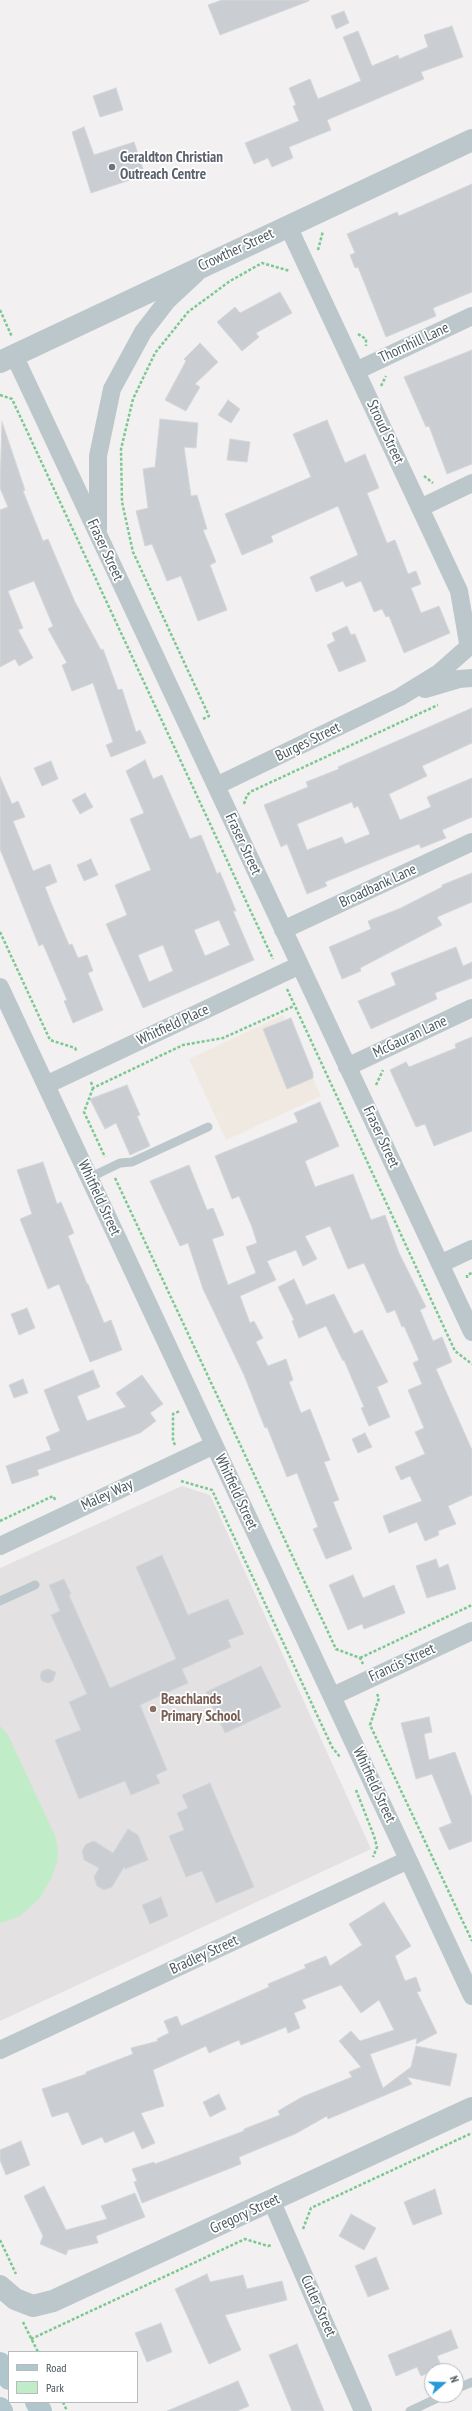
<!DOCTYPE html>
<style>
body{margin:0}
#map{position:relative;width:472px;height:2411px;overflow:hidden;background:#f2f0f0;font-family:"PT Sans Narrow",sans-serif}
canvas{display:block}
.legend{position:absolute;left:8px;top:2351px;width:130px;height:52px;box-sizing:border-box;background:#fff;border:1px solid #b6bcbe;margin:0;padding:5px 7px;list-style:none;font-size:12px;color:#49575c}
.legend li{display:flex;align-items:center;gap:8px;height:20px}
.legend b{width:20px;border:1px solid #b6bcbe}
.north{position:absolute;left:424px;top:2363px;width:40px;height:40px;box-sizing:border-box;background:#fff;border:1px solid #b6bcbe;border-radius:50%;rotate:70deg;font-size:11px;font-weight:700;line-height:16px;text-align:center;color:#49575c}
.north::after{content:'';display:block;margin:auto;width:14px;height:18px;background:#259ad6;clip-path:polygon(50% 0,100% 100%,50% 72%,0 100%)}
</style>
<div id="map">
<canvas width="472" height="2411"></canvas>
<ul class="legend">
<li><b style="height:5px;background:#b1c5cc"></b>Road</li>
<li><b style="height:11px;background:#c1ecc8"></b>Park</li>
</ul>
<div class="north">N</div>
</div>
<script>
const ctx = document.querySelector('canvas').getContext('2d');
ctx.lineJoin = 'round';
function fillPath(path, color) {
  ctx.fillStyle = color;
  ctx.fill(path, 'evenodd');
}
function poly(rows) {
  const path = new Path2D();
  for (const r of rows) {
    path.moveTo(r[0], r[1]);
    for (let i = 2; i < r.length; i += 2) path.lineTo(r[i], r[i + 1]);
  }
  return path;
}
function trace(path, color, width, dash) {
  ctx.strokeStyle = color;
  ctx.lineWidth = width;
  ctx.lineCap = dash ? 'butt' : 'round';
  ctx.setLineDash(dash || []);
  ctx.stroke(path);
}
function drawText(font, color, halo, rows, align = 'center') {
  ctx.font = font + ' "PT Sans Narrow",sans-serif';
  ctx.lineWidth = 3.5;
  ctx.setLineDash([]);
  ctx.textBaseline = 'middle';
  ctx.strokeStyle = halo;
  ctx.fillStyle = color;
  for (const [text, x, y, turn = 0] of rows) {
    ctx.save();
    ctx.translate(x, y);
    ctx.rotate((+turn || 0) * Math.PI / 180);
    ctx.textAlign = isNaN(turn) ? turn : align;
    if (halo) ctx.strokeText(text, 0, 0);
    ctx.fillText(text, 0, 0);
    ctx.restore();
  }
}
fillPath(poly([
 [283,1015,321,1096,226,1140,189,1059]
]), '#f0e9e1');
fillPath(poly([
 [182,1486,210,1495,371,1849,0,2021,0,1568]
]), '#e3e1e1');
fillPath(poly([
 [0,1726,8,1735,56,1838,58,1850,57,1862,52,1876,40,1898,20,1916,0,1923]
]), '#c1ecc8');
const building = poly([
 [222,0,309,0,309,1,220,35,208,5,222,0],
 [344,11,349,23,336,29,331,16,344,11],
 [452,26,463,57,421,72,424,79,327,120,331,130,289,147,293,158,272,167,268,158,254,164,245,143,299,121,293,106,296,105,289,88,310,79,318,99,361,81,343,37,358,31,372,66,398,55,399,59,428,47,424,35,452,26],
 [116,88,123,110,100,117,93,96,116,88],
 [84,127,94,155,134,142,145,175,91,193,72,132,84,127],
 [472,184,472,292,433,308,436,316,386,337,358,267,355,268,350,255,355,253,347,234,397,212,399,216,472,184],
 [280,292,292,313,256,333,259,337,242,351,217,322,235,307,240,313,280,292],
 [200,343,218,362,195,384,200,387,186,411,165,400,186,361,184,359,200,343],
 [472,350,472,464,447,474,429,426,426,427,404,377,472,350],
 [228,400,240,409,231,423,218,415,228,400],
 [160,419,198,423,196,448,184,447,191,496,197,495,207,529,203,530,216,562,210,565,227,610,198,621,181,576,167,581,152,544,145,546,136,511,148,508,143,469,155,467,160,419],
 [327,420,345,463,365,454,379,488,367,493,387,543,395,540,408,574,416,571,421,584,411,588,421,613,439,606,450,633,404,653,389,616,386,617,382,609,374,612,361,581,346,587,343,581,316,592,310,577,358,555,338,506,271,536,273,542,242,555,225,514,311,477,293,434,327,420],
 [2,422,25,490,23,491,43,541,48,539,75,602,101,650,103,649,118,690,122,689,136,732,140,730,146,743,111,757,106,745,113,742,93,683,72,691,62,665,67,663,48,629,53,626,34,581,8,591,23,628,18,630,33,658,19,666,15,659,0,667,0,510,8,507,0,488,2,422],
 [230,439,250,442,247,462,227,460,230,439],
 [347,626,351,635,355,634,366,661,339,672,327,645,335,641,332,633,347,626],
 [472,708,472,743,422,766,427,776,389,794,400,820,431,807,427,797,472,778,472,817,442,830,446,838,421,848,419,844,381,859,325,882,327,886,307,894,287,844,281,847,264,805,308,787,306,782,339,769,338,767,472,708],
 [352,802,354,808,358,806,370,834,345,844,342,837,307,850,297,824,352,802],
 [145,760,153,779,162,775,190,839,201,835,217,874,220,872,236,911,233,911,254,960,143,1008,106,924,127,915,115,885,151,870,130,819,144,813,126,771,145,760],
 [219,920,230,945,205,956,194,930,219,920],
 [163,945,173,971,149,982,138,955,163,945],
 [51,761,58,779,42,786,34,768,51,761],
 [0,777,12,804,18,801,25,817,13,821,33,871,50,864,57,882,45,887,52,905,69,945,72,944,78,958,87,955,93,971,88,973,103,1010,73,1023,64,1001,67,1000,43,944,39,946,0,849,0,777],
 [85,793,93,807,80,814,72,800,85,793],
 [91,859,98,875,84,881,77,865,91,859],
 [472,873,472,902,437,917,442,925,360,968,361,971,342,979,329,947,371,929,368,921,401,908,442,887,442,885,472,873],
 [456,947,463,966,472,962,472,978,435,993,437,999,371,1029,358,1001,396,985,391,973,456,947],
 [291,1018,313,1073,313,1078,287,1089,263,1029,291,1018],
 [472,1037,472,1131,434,1146,425,1124,416,1127,390,1070,406,1062,409,1067,456,1048,455,1044,472,1037],
 [127,1085,140,1115,137,1116,150,1146,130,1155,116,1123,105,1129,90,1099,127,1085],
 [320,1102,339,1146,305,1161,315,1187,353,1174,371,1220,385,1215,399,1253,426,1307,420,1310,433,1341,442,1337,452,1362,436,1369,472,1450,472,1495,448,1506,456,1524,438,1531,439,1535,425,1541,417,1522,389,1533,383,1516,422,1501,410,1476,401,1480,395,1467,425,1454,415,1432,424,1428,408,1390,422,1384,413,1363,419,1360,404,1326,402,1327,395,1310,387,1313,364,1263,348,1269,330,1226,305,1236,317,1259,303,1266,296,1250,267,1261,276,1280,240,1296,250,1323,254,1321,263,1338,256,1342,268,1366,286,1359,293,1380,289,1382,301,1413,310,1409,330,1460,324,1462,339,1500,333,1502,352,1549,326,1559,313,1529,318,1527,297,1473,287,1477,267,1427,265,1428,244,1375,203,1289,188,1243,180,1246,150,1181,189,1165,207,1210,213,1208,224,1235,212,1239,228,1285,256,1273,246,1247,257,1243,252,1227,239,1196,232,1199,215,1156,298,1122,294,1113,320,1102],
 [43,1162,57,1204,61,1202,74,1233,68,1236,87,1284,88,1284,104,1323,111,1320,122,1350,90,1362,59,1284,48,1289,20,1219,32,1214,17,1170,43,1162],
 [294,1279,306,1305,334,1294,354,1334,362,1330,388,1382,377,1387,390,1417,369,1426,361,1408,364,1407,344,1360,343,1361,326,1326,299,1338,292,1321,294,1320,278,1287,294,1279],
 [27,1308,35,1328,19,1335,11,1314,27,1308],
 [93,1370,100,1387,77,1396,87,1421,126,1407,116,1393,142,1375,163,1404,150,1413,156,1421,140,1433,37,1470,39,1475,12,1484,6,1466,51,1450,46,1437,60,1431,44,1390,93,1370],
 [23,1379,28,1393,14,1398,9,1385,23,1379],
 [365,1433,372,1447,358,1453,352,1439,365,1433],
 [162,1555,188,1615,228,1599,244,1634,228,1640,231,1647,182,1669,188,1683,140,1705,167,1770,156,1775,160,1783,131,1795,125,1781,79,1799,55,1740,81,1730,69,1702,87,1694,51,1615,60,1611,49,1585,64,1579,71,1594,69,1595,110,1688,176,1659,136,1567,162,1555],
 [436,1559,439,1568,448,1564,456,1589,427,1598,416,1566,436,1559],
 [353,1575,363,1598,394,1585,405,1613,364,1629,362,1624,348,1630,329,1585,353,1575],
 [261,1666,281,1707,225,1733,206,1692,261,1666],
 [48,1669,56,1672,53,1681,48,1683,42,1681,40,1676,42,1671,48,1669],
 [429,1717,432,1732,424,1734,429,1760,455,1752,472,1798,472,1841,449,1850,439,1828,452,1823,432,1774,416,1779,401,1723,429,1717],
 [210,1783,254,1887,216,1903,202,1871,186,1877,169,1836,184,1830,177,1813,188,1808,182,1795,210,1783],
 [128,1829,138,1835,148,1860,125,1869,124,1867,112,1887,104,1890,97,1886,94,1877,99,1868,84,1860,82,1851,86,1844,94,1841,113,1853,128,1829],
 [161,1897,168,1916,150,1924,142,1905,161,1897],
 [384,1902,411,1946,395,1956,405,1981,416,1977,421,1991,417,1992,437,2033,416,2044,417,2038,370,2054,383,2088,411,2067,416,2046,457,2054,450,2086,407,2077,412,2084,328,2119,327,2116,295,2134,239,2157,241,2164,142,2203,134,2182,137,2181,132,2169,154,2162,155,2164,244,2131,244,2129,280,2115,278,2111,302,2097,352,2077,349,2072,361,2067,339,2041,351,2031,360,2041,394,2030,379,2000,361,2013,341,1985,302,2000,306,2008,294,2013,300,2028,288,2033,286,2027,241,2045,239,2040,209,2053,206,2046,153,2070,164,2106,141,2113,155,2143,142,2149,134,2131,105,2143,102,2137,82,2145,68,2112,52,2117,42,2089,86,2074,86,2072,133,2054,131,2048,158,2041,157,2039,169,2033,164,2021,177,2016,181,2026,269,1987,268,1984,306,1968,304,1965,326,1956,330,1966,362,1945,349,1924,384,1902],
 [219,2094,226,2109,210,2117,203,2102,219,2094],
 [21,2141,30,2165,6,2175,0,2160,0,2150,21,2141],
 [44,2186,66,2230,107,2219,101,2206,135,2193,145,2217,96,2236,98,2243,68,2250,66,2255,40,2244,43,2236,24,2196,44,2186],
 [435,2189,442,2214,413,2225,404,2202,435,2189],
 [351,2214,376,2228,364,2250,339,2236,351,2214],
 [376,2257,389,2289,368,2297,355,2266,376,2257],
 [207,2274,210,2282,243,2275,247,2289,282,2281,287,2300,225,2315,241,2350,209,2364,175,2289,207,2274],
 [161,2323,172,2352,147,2362,135,2333,161,2323],
 [451,2330,458,2348,437,2356,442,2368,421,2376,417,2367,396,2376,388,2355,451,2330],
 [297,2344,324,2411,292,2411,269,2355,297,2344],
 [238,2381,249,2406,237,2411,167,2411,238,2381]
]);
fillPath(building, '#caced2');
trace(building, '#d4d7da', 1);
trace(poly([
 [318,250,323,231],
 [0,310,12,337],
 [358,334,366,339,366,346],
 [381,386,386,376],
 [0,395,12,399,273,959],
 [424,476,433,483],
 [203,719,209,716,133,552,122,502,121,449,133,399,155,353,188,312,230,281,262,263,290,271],
 [244,804,247,795,252,791,438,705],
 [0,932,50,1040,75,1048,77,1052],
 [287,989,455,1351,472,1364],
 [91,1082,93,1088,183,1045,223,1038,294,1006],
 [376,1085,383,1070],
 [93,1088,84,1112,105,1157],
 [115,1178,336,1649,360,1658,363,1664],
 [467,1278,467,1275,472,1273],
 [175,1445,173,1441,173,1414,180,1411],
 [181,1481,212,1490,332,1747,340,1757],
 [0,1521,53,1496,56,1501],
 [360,1658,472,1605],
 [377,1694,379,1698,370,1725,472,1941],
 [356,1790,374,1836,377,1847,373,1857],
 [303,2229,311,2208,472,2133],
 [0,2240,16,2274],
 [23,2322,38,2352],
 [31,2339,245,2239,268,2246,272,2245],
 [63,2402,67,2411]
]), '#7bc891', 2.5, [3, 2]);
trace(poly([
 [89,1178,120,1163,132,1162,208,1127],
 [0,1601,35,1585],
 [456,2389,472,2382],
 [410,2411,444,2395]
]), '#bcc7cb', 9);
trace(poly([
 [288,226,459,591,468,643],
 [14,355,472,1332],
 [356,371,472,316],
 [420,508,472,483],
 [98,530,98,456,112,389,143,332,167,301,196,274],
 [425,689,459,679,472,678],
 [216,786,400,697,439,673,465,650],
 [283,930,472,842],
 [0,987,472,1996],
 [347,1067,472,1008],
 [46,1085,300,965],
 [440,1264,472,1249],
 [0,1546,214,1445],
 [333,1696,472,1631],
 [0,2050,408,1860],
 [272,2202,363,2411]
]), '#bcc7cb', 18);
trace(poly([
 [0,362,472,140],
 [0,2286,15,2299,33,2306,53,2301,472,2108]
]), '#bcc7cb', 22);
trace(poly([
 [0,2363,9,2379],
 [36,2402,41,2411],
 [0,2408,2,2411]
]), '#b1c5cc', 22);
for (const [x, y, r, color] of [
 [112,167,4,"#6b7280"],
 [153,1709,4,"#8d6e63"]
]) {
  const dot = new Path2D();
  dot.arc(x, y, r, 0, 2 * Math.PI);
  ctx.fillStyle = color;
  ctx.fill(dot);
  trace(dot, '#fff', 1.5);
}
drawText('bold 15px', '#5b616d', '#fff', [
 ["Geraldton Christian",120,158],
 ["Outreach Centre",120,175]
], 'left');
drawText('15px', '#49575c', '#fff', [
 ["Crowther Street",236,250,-25],
 ["Thornhill Lane",414,343,-25],
 ["Stroud Street",385,432,65],
 ["Fraser Street",105,550,65],
 ["Burges Street",308,742,-26],
 ["Fraser Street",243,844,65],
 ["Broadbank Lane",378,886,-25],
 ["Whitfield Place",173,1025,-25],
 ["McGauran Lane",410,1037,-25],
 ["Fraser Street",381,1137,65],
 ["Whitfield Street",99,1198,65],
 ["Whitfield Street",236,1492,65],
 ["Maley Way",107,1495,-25],
 ["Francis Street",402,1663,-25],
 ["Whitfield Street",374,1785,65],
 ["Bradley Street",204,1955,-25],
 ["Gregory Street",245,2214,-25],
 ["Cutler Street",318,2306,66]
]);
drawText('bold 15px', '#785e54', '#fff', [
 ["Beachlands",161,1700],
 ["Primary School",161,1717]
], 'left');
</script>
